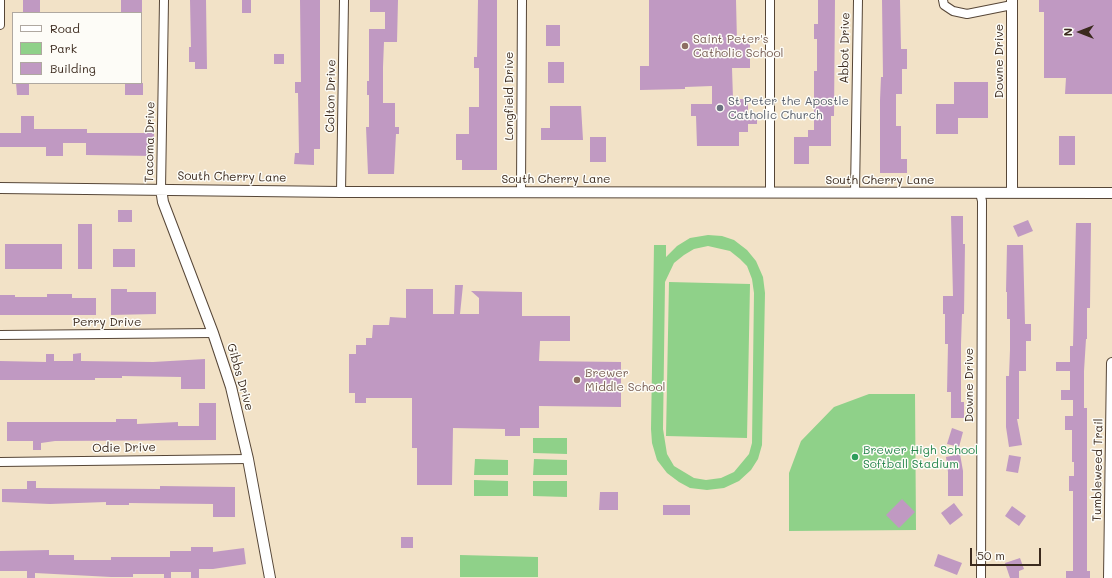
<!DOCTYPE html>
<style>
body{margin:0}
#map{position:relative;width:1112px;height:578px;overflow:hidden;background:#f2e2c7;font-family:Mali,sans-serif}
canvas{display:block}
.legend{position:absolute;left:12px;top:12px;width:130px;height:72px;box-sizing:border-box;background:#fdfcf7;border:1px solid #afa8a0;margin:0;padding:5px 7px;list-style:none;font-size:12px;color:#3b2a1e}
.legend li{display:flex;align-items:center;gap:8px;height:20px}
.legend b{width:20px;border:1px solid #afa8a0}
.north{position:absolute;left:1060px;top:12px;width:40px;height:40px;-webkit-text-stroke:3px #fdfcf7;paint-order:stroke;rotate:270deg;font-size:11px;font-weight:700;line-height:16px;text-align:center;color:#3b2a1e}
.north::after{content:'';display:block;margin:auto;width:14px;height:18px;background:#3b2a1e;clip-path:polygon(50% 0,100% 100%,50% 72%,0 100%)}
.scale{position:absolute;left:970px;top:548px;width:71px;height:18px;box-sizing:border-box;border:2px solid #3b2a1e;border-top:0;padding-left:5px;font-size:12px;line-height:14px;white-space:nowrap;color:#3b2a1e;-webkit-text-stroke:3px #fdfcf7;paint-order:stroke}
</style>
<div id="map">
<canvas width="1112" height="578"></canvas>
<ul class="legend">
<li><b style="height:5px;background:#fff"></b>Road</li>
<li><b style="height:11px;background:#8fd189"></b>Park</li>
<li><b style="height:11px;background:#c099c2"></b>Building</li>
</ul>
<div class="north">N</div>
<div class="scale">50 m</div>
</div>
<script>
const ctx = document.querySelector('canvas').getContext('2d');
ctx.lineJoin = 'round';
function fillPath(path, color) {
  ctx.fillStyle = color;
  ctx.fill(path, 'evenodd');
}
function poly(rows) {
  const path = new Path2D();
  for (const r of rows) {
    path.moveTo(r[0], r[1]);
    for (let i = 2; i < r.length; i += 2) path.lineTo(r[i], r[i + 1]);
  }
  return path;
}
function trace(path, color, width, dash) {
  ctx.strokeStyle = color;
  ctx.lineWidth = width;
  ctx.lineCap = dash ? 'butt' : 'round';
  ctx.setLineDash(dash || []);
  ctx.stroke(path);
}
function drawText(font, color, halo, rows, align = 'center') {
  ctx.font = font + ' Mali,sans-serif';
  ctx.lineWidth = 3;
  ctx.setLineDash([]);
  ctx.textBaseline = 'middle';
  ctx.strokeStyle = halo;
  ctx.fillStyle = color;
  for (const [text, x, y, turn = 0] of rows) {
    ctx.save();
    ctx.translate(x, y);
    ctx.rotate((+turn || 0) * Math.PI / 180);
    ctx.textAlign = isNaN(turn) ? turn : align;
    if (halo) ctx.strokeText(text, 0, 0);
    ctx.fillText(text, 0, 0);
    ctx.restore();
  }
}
fillPath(poly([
 [708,235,722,236,734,240,747,250,756,261,763,277,765,293,762,445,758,459,751,470,739,481,724,488,707,490,690,488,679,482,667,473,657,460,652,443,651,429,654,245,666,245,666,257,677,246,690,238],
 [708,246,730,251,740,259,747,266,752,279,754,293,752,443,749,454,734,472,721,478,706,480,694,478,674,466,667,454,663,429,665,282,674,263,684,255,694,249],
 [669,282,750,284,747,438,666,436],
 [869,394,915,394,916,530,789,531,789,473,801,441,834,407],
 [533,438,567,438,567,454,533,453],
 [475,459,508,460,508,475,474,475],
 [534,459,567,460,567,475,533,475],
 [474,480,508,481,508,496,474,496],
 [533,481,567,481,567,497,533,496],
 [460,555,538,557,538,577,460,577]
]), '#8fd189');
fillPath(poly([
 [23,0,40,0,40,13,23,13],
 [121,0,142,0,142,12,121,12],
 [190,0,206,0,207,69,195,69,195,62,189,62,189,47,191,47],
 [242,0,251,0,251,13,242,13],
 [300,0,320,0,320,149,314,149,314,165,294,164,295,153,299,153,298,93,295,93,295,82,301,82],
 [370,0,398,0,397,42,384,42,383,67,383,103,395,103,395,127,399,127,399,134,396,134,394,174,368,174,366,127,369,127,369,95,367,95,367,81,369,81,369,29,385,29,385,12,370,12],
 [478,0,497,0,497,170,462,170,462,160,456,160,456,134,469,134,469,107,479,107,479,68,474,68,474,57,477,57],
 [649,0,736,0,737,42,750,42,750,68,732,68,733,99,748,99,748,113,757,113,757,124,748,124,748,132,739,132,739,146,697,146,696,116,691,116,691,104,712,104,712,86,685,87,685,89,640,90,640,66,649,66],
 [818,0,835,0,834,116,831,116,831,146,809,146,809,164,794,164,794,137,808,137,808,130,814,130,814,71,817,71,817,39,814,39,814,24,818,24],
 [882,0,900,0,901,49,907,49,907,69,902,69,902,94,896,94,896,126,901,126,901,159,907,159,907,173,880,173,880,100,881,77,883,77],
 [1039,0,1112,0,1112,94,1065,94,1066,78,1044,78,1044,12,1039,12],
 [546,25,560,25,560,46,546,46],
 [274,54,284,54,284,64,274,64],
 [548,62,564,62,564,83,548,83],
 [954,82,988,82,988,118,958,118,958,134,936,134,936,104,954,104],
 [16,83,29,83,29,95,17,95],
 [125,83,143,83,143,95,125,95],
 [550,106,581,106,583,140,541,140,541,128,550,128],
 [21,116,34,116,34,129,87,129,87,133,154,133,154,156,86,155,86,143,63,143,63,156,46,156,46,147,0,147,0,133,21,133],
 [1059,136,1075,136,1075,165,1059,165],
 [590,137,606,137,606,162,590,162],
 [118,210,132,210,132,222,118,222],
 [951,216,963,216,963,244,965,244,964,314,962,314,961,344,961,402,964,402,964,418,951,418,951,392,947,392,948,344,945,344,945,314,943,314,943,296,953,296],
 [1028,220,1033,231,1018,237,1013,226],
 [1076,223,1091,223,1090,308,1087,308,1087,339,1086,339,1084,371,1084,408,1087,408,1087,571,1090,571,1090,578,1066,578,1066,571,1073,571,1073,491,1069,491,1069,476,1074,476,1074,462,1072,462,1072,430,1065,430,1065,416,1073,416,1073,400,1061,400,1061,390,1070,390,1070,371,1056,371,1056,362,1070,362,1070,346,1073,346],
 [78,224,92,224,92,269,78,269],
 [5,244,62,244,62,269,5,269],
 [1007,245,1023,245,1025,324,1031,324,1031,341,1026,341,1026,371,1019,371,1019,419,1017,419,1022,445,1009,447,1006,427,1006,376,1009,376,1010,350,1010,319,1007,319,1007,292,1006,292],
 [113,249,135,249,135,267,113,267],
 [455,285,463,285,460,314,479,314,479,298,471,291,522,292,522,316,570,316,570,341,540,341,539,361,621,362,621,407,539,406,539,428,520,428,520,436,505,436,505,429,453,428,452,485,417,485,417,448,412,448,412,398,366,398,366,403,355,403,355,393,349,393,349,354,356,354,356,345,366,345,366,338,372,338,373,325,389,325,390,317,406,318,406,289,433,289,433,314,454,314],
 [111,289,127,289,127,292,156,292,156,314,111,315],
 [47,294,72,294,72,298,96,298,96,315,0,315,0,295,15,295,15,297,47,297],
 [81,353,81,361,153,362,205,359,205,389,181,389,181,377,122,376,122,378,95,378,95,380,0,380,0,361,46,362,46,354,54,354,54,361,73,361,73,354],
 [199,403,216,403,216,440,55,441,41,443,41,450,33,450,33,441,7,441,7,422,116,422,116,419,137,419,137,424,178,422,178,426,199,426],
 [952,428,963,432,959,447,947,444],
 [960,454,963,471,963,496,948,496,948,472,946,457],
 [1009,455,1021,457,1018,473,1006,471],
 [27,481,36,481,36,488,160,489,160,486,235,487,235,517,213,517,213,504,129,503,129,505,106,505,106,502,50,504,2,502,2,489,27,489],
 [600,492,618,492,618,510,599,510],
 [902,499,915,512,899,528,886,515],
 [954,503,963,515,950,525,941,513],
 [663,505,690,505,690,515,663,515],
 [1012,506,1026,516,1019,526,1005,516],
 [401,537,413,537,413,548,401,548],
 [191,547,213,547,213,552,244,548,246,564,213,569,199,569,199,578,191,578,191,572,171,572,171,578,164,578,164,574,133,574,133,577,111,577,35,573,35,578,27,578,27,571,0,571,0,551,49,550,49,555,74,555,74,560,111,560,111,557,170,557,170,551,191,551],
 [938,554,962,563,957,575,934,566],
 [1020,558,1024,569,1019,571,1019,578,1010,578,1005,563]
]), '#c099c2');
const minor = poly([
 [770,0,770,193],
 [943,0,944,5,953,11,967,14,1012,5],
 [0,25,0,0],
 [161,189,164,0],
 [341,192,344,0],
 [521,192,522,0],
 [855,193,858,0],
 [980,193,982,201,981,578],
 [0,335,213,333],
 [0,462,248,459]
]);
const tertiary = poly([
 [0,188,341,192,1112,193],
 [161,189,163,202,213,333,231,387,248,459,270,578],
 [1012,193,1012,0],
 [1109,578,1112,363]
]);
trace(minor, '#564637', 10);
trace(tertiary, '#564637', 12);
trace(minor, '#fff', 8);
trace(tertiary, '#fff', 10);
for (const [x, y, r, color] of [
 [685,46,4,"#8d6e63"],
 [720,108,4,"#6b7280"],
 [577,380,4,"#8d6e63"],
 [855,457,4,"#2e9e5b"]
]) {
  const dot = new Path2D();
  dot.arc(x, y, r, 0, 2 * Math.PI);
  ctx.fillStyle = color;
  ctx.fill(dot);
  trace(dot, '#fdfcf7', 1.5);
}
drawText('12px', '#785e54', '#fdfcf7', [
 ["Saint Peter's",693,39],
 ["Catholic School",693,53],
 ["Brewer",585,373],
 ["Middle School",585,387]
], 'left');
drawText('12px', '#3b2a1e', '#fdfcf7', [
 ["Abbot Drive",845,48,-89],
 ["Downe Drive",999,61,-90],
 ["Colton Drive",331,96,-89],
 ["Longfield Drive",509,96,-90],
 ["Tacoma Drive",150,142,-89],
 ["South Cherry Lane",232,177,1],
 ["South Cherry Lane",556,179],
 ["South Cherry Lane",880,180],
 ["Perry Drive",107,322],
 ["Gibbs Drive",240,377,74],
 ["Downe Drive",969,385,-90],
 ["Odie Drive",124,448,-1],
 ["Tumbleweed Trail",1098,470,-89]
]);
drawText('12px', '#5b616d', '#fdfcf7', [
 ["St Peter the Apostle",728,101],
 ["Catholic Church",728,115]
], 'left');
drawText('12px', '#27864d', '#fdfcf7', [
 ["Brewer High School",863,450],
 ["Softball Stadium",863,464]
], 'left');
</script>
